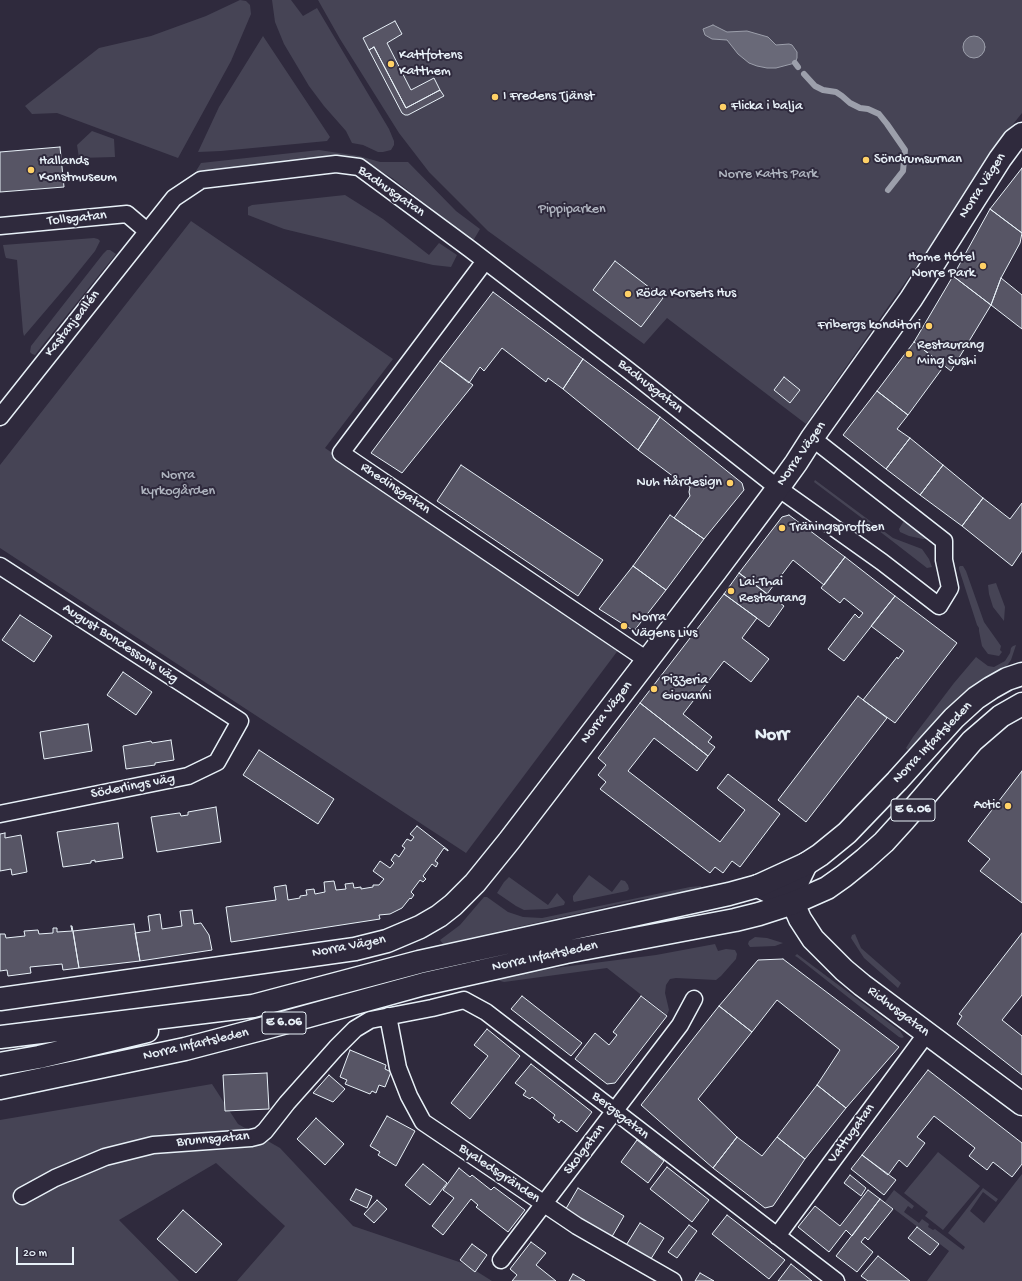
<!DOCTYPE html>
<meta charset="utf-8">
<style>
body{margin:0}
#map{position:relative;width:1022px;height:1281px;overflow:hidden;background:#2f2a3d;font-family:"Gochi Hand",sans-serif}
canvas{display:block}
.scale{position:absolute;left:16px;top:1247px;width:58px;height:18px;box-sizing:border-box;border:2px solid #e8f1f8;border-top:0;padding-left:5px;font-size:12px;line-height:14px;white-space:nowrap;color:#e8f1f8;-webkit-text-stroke:3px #2f2a3d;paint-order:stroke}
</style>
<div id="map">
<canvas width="1022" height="1281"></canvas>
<div class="scale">20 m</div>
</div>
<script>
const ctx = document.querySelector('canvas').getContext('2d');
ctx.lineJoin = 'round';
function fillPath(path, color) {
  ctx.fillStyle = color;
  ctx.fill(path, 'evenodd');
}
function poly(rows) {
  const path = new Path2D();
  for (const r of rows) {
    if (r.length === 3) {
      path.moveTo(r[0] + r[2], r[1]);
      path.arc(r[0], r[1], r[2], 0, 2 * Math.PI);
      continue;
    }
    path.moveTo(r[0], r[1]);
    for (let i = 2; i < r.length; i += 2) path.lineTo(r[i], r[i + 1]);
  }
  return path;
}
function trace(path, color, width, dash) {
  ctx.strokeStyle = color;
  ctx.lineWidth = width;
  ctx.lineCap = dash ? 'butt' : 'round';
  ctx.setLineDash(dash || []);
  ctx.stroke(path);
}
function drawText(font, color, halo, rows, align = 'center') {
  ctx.font = font + ' "Gochi Hand",sans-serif';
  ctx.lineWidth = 4;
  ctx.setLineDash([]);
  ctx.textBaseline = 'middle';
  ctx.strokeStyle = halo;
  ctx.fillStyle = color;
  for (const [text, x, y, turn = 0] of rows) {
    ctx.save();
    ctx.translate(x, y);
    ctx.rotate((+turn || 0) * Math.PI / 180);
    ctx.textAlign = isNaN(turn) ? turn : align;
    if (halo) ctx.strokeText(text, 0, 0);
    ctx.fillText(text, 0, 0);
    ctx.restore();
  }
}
fillPath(poly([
 [240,0,246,1,250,5,251,14,231,61,178,158,57,113,32,114,25,106,99,48,151,36,206,16],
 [272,0,291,0,303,16,317,8,389,129,394,141,394,145,391,150,383,152,378,152,363,145,352,143,346,131,324,106,309,86,284,44,275,22],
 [318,0,1022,0,1022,113,1001,139,925,254,806,424,667,318,644,344,488,231,429,172,399,133,340,39],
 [263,36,330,137,327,141,221,151,198,152,219,107],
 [92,131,114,139,115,157,79,158,77,145],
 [319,150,359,156,380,162,408,162,456,211,480,229,473,241,392,178,371,165,352,159,335,158,208,170,196,171,201,163],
 [345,195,383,219,429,255,439,243,457,255,451,267,433,265,284,229,248,215,248,207,252,205],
 [191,221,393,359,325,448,619,649,466,853,0,548,0,465],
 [94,238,98,239,100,241,95,251,70,282,24,336,23,332,17,260,6,258,5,255,3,245],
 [107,250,110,250,116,254,38,351,35,355,32,354,30,352,31,346,103,254],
 [815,480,893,538,922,549,929,559,932,567,927,568,887,537,814,482],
 [905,519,929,538,928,539,923,539,909,536,900,532,899,529],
 [960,566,963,566,966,571,984,622,1001,646,1000,650,1002,652,999,656,988,654,982,646,979,631,979,628,977,625,959,569,959,567],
 [996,583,1005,607,1004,621,993,607,989,594,988,585],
 [1016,645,1011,660,1006,667,1000,673,957,700,940,717,911,750,909,751,906,748,913,737,954,683,976,657,988,666,994,667,1005,661,1010,653,1011,648,1013,646],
 [589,875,612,892,621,880,625,881,628,885,629,889,627,891,574,902,573,900,573,896],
 [509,877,548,905,557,893,565,902,564,905,547,909,524,910,516,906,497,893,504,882],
 [701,886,702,889,660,898,641,899,443,944,440,940,460,925,484,897,487,897,508,912,523,917,542,918,690,887],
 [855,934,861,948,901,983,898,988,864,958,851,938,852,935],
 [755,937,767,938,783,943,775,946,750,947,748,944,749,941],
 [715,944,718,951,726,949,735,950,737,954,736,959,721,976,716,980,676,978,670,979,666,985,665,993,669,1010,667,1015,607,968,504,982,493,979,524,972,656,955],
 [797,954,900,1031,904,1037,902,1038,899,1037,868,1013,797,957,795,956],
 [212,1084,238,1124,280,1148,353,1226,465,1264,492,1281,237,1281,285,1226,216,1163,119,1220,179,1281,0,1281,0,1120],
 [938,1152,980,1186,943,1230,925,1216,928,1212,904,1193],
 [1022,1174,1022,1281,927,1281,949,1251,885,1202,894,1190,914,1206,912,1209,908,1206,904,1212,919,1223,922,1219,929,1224,928,1227,933,1230,935,1229,963,1250,965,1247,948,1233,983,1188,998,1199,996,1202,983,1192,970,1211,984,1223]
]), '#464455');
const water = poly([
 [713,25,727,32,747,31,768,37,776,45,789,44,792,45,797,52,797,58,795,63,776,68,767,68,757,66,749,63,738,54,727,40,712,39,705,35,703,29,713,25],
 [974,47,11]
]);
fillPath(water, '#696978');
trace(water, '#9c9fab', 1);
trace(poly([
 [795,63,798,67],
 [804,74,815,86,823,90,836,92,842,96,850,103,860,108,868,109,879,114,887,124,905,150,903,171,888,190]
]), '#9c9fab', 6);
const building = poly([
 [395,21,402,34,387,43,411,90,434,78,440,90,406,108,374,47,369,50,363,38,395,21],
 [374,47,406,108,440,90,444,96,408,115,405,115,402,113,369,50,374,47],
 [60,147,64,187,0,192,0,152,60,147],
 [1022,168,1022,233,990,209,1022,168],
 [990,209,1022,233,1020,243,1001,278,991,305,953,276,990,209],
 [615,261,663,298,641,327,593,290,615,261],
 [953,276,991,305,951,371,914,342,953,276],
 [1001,278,1022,295,1022,329,991,305,1001,278],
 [493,292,583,359,563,389,548,378,546,382,502,348,484,371,480,367,469,383,440,361,493,292],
 [914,342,944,366,908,415,877,391,914,342],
 [583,359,660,417,638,450,563,389,583,359],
 [440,361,473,385,402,473,371,453,440,361],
 [784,377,800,390,790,403,774,390,784,377],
 [877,391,908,415,897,429,910,438,886,469,843,435,877,391],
 [660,417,742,483,744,490,704,539,674,518,690,496,689,492,690,487,678,480,638,450,660,417],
 [910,438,943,465,920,495,886,469,910,438],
 [461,465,603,560,578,596,437,501,461,465],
 [943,465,983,498,962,526,920,495,943,465],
 [983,498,1010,519,1022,503,1022,551,1012,566,962,526,983,498],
 [670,515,704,539,666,590,633,566,670,515],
 [789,515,845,557,824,585,793,560,767,594,739,573,782,517,789,515],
 [845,557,895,596,844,661,828,649,855,614,859,618,863,613,844,598,840,603,821,588,845,557],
 [633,566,666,590,634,631,599,609,633,566],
 [739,573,784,606,769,627,724,594,739,573],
 [724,594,757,618,742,638,769,659,751,682,724,661,683,714,712,737,708,742,715,747,708,756,640,703,724,594],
 [895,596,957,643,895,723,863,700,897,657,898,659,904,651,871,626,895,596],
 [20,615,52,636,34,662,2,640,20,615],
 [123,672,152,692,136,715,107,695,123,672],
 [858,696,887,718,806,822,778,800,858,696],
 [640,703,708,756,697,771,654,738,628,771,720,842,745,810,717,788,728,774,780,814,740,867,732,861,723,873,715,867,710,873,600,789,606,782,598,775,606,765,598,758,640,703],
 [88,724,92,751,44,759,40,732,88,724],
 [171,740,174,760,155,763,155,765,126,769,123,746,151,741,152,743,171,740],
 [259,750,334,799,318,824,243,775,259,750],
 [1022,771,1022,903,980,871,990,859,968,841,1022,771],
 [216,807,221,842,157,852,151,817,179,813,180,813,181,816,188,815,188,812,216,807],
 [118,823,123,858,95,862,95,860,91,861,91,863,63,867,57,832,118,823],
 [417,826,448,850,448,851,444,848,435,861,438,863,436,867,432,864,423,876,426,879,423,882,420,880,411,892,414,895,411,899,410,898,402,908,390,914,379,915,380,919,231,942,226,907,276,900,274,887,286,885,288,900,300,898,300,896,307,895,306,890,314,889,315,894,325,892,324,882,334,881,336,890,346,889,345,884,353,883,354,888,361,887,361,889,373,887,373,885,379,885,384,879,373,871,380,861,390,868,394,863,391,860,395,854,399,857,405,848,402,846,407,839,411,841,414,837,410,834,417,826],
 [5,833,5,838,21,835,27,872,12,875,11,869,0,871,0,834,5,833],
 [192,910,194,924,201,923,209,935,212,950,140,961,135,933,150,931,148,916,160,914,162,929,182,926,180,911,192,910],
 [134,924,140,961,79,968,73,931,134,924],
 [71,926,72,926,79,968,63,970,62,964,30,967,31,973,8,976,7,970,0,971,0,934,5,934,6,938,25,936,24,931,38,930,39,934,53,933,53,928,57,928,57,932,72,931,71,926],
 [1022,933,1022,995,1002,1020,1022,1036,1022,1075,957,1024,962,1016,959,1014,1022,933],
 [783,959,899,1047,846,1108,817,1085,840,1050,777,1000,752,1032,719,1006,758,960,783,959],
 [522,996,582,1043,571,1056,511,1009,522,996],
 [641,996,667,1016,615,1083,607,1084,575,1059,595,1033,609,1045,617,1035,613,1032,641,996],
 [719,1006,752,1032,698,1099,737,1137,713,1168,641,1105,719,1006],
 [487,1029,520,1056,470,1119,451,1103,488,1056,474,1045,487,1029],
 [350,1050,386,1065,385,1069,391,1072,385,1087,379,1085,376,1093,372,1091,370,1094,345,1084,347,1080,340,1077,350,1050],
 [531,1064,592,1112,577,1132,561,1120,559,1123,553,1118,555,1115,532,1097,530,1099,523,1095,526,1091,515,1083,531,1064],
 [928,1070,1022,1143,1022,1164,1012,1177,993,1162,987,1170,969,1156,975,1148,934,1116,917,1137,925,1143,907,1167,899,1160,888,1175,862,1155,928,1070],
 [267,1073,269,1109,225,1111,223,1075,267,1073],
 [329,1075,345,1089,333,1102,313,1093,329,1075],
 [817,1085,846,1108,805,1159,777,1137,817,1085],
 [387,1116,415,1131,396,1166,378,1155,380,1152,370,1146,387,1116],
 [316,1118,344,1144,325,1165,297,1139,316,1118],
 [737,1137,762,1156,777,1137,805,1159,773,1206,765,1208,713,1168,737,1137],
 [637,1140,664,1161,648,1183,621,1162,637,1140],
 [862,1155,896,1180,884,1195,851,1169,862,1155],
 [423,1164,447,1183,430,1205,405,1185,423,1164],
 [667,1167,709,1200,692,1222,650,1189,667,1167],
 [459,1168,470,1177,472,1175,491,1190,494,1187,525,1210,508,1232,476,1207,478,1205,471,1199,443,1235,432,1226,454,1198,443,1190,459,1168],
 [850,1175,866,1188,861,1196,844,1183,850,1175],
 [578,1188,624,1216,610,1240,564,1212,578,1188],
 [356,1189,372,1196,367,1208,350,1200,356,1189],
 [868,1190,880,1199,852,1236,846,1230,829,1252,798,1227,815,1206,840,1226,868,1190],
 [880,1199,893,1209,868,1240,865,1237,861,1242,873,1252,857,1272,836,1256,880,1199],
 [377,1200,387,1209,374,1223,364,1214,377,1200],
 [183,1210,222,1244,196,1273,157,1239,183,1210],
 [727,1215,785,1260,769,1279,712,1234,727,1215],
 [640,1223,664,1238,649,1262,625,1247,640,1223],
 [689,1225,697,1231,677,1258,668,1252,689,1225],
 [917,1227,939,1244,930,1255,908,1238,917,1227],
 [531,1242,546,1253,536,1265,556,1281,512,1281,517,1275,510,1269,531,1242],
 [472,1244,487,1255,475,1272,460,1260,472,1244],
 [878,1256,910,1281,868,1281,861,1276,878,1256],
 [791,1264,812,1281,778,1281,791,1264],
 [700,1273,714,1281,695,1281,700,1273],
 [573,1274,585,1281,569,1281,573,1274]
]);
fillPath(building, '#575565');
trace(building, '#e8f1f8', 1);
const street = poly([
 [0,226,127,214,147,231],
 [485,261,341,453,647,660],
 [0,417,174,198,201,180,336,164,359,167,470,249,628,370,778,488,882,562,939,606,950,588,944,560,944,541,812,438],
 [0,566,240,721,217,762,188,776,0,814],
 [388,1016,398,1068,409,1096,423,1122,577,1226,673,1281],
 [22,1196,55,1178,105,1157,153,1145,251,1138,259,1136,265,1131,287,1103,336,1048,355,1029,370,1020,432,1008,464,1000,486,1012,836,1281],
 [777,1236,927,1033],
 [501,1260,680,1025,694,999]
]);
const secondary = poly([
 [806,864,794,889,793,903,800,919,813,939,844,970,862,985,1022,1104],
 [758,886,793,903],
 [0,999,355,949,387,941,420,927,439,916,453,905,475,883,509,841,715,572,778,488,796,463,812,438,911,299,1000,159,1014,140,1022,134]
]);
const highway = poly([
 [0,1037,253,1006,419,962,729,894,758,886,806,864,820,855,847,833,897,781,954,718,976,698,991,688,1007,679,1022,674],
 [0,1064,39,1057,147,1031],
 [0,1088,185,1049,265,1028,424,984,566,952,735,920,759,914,793,903,827,888,844,876,865,859,884,842,904,820,972,741,1001,716,1022,704]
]);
trace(street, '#e8f1f8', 19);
trace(secondary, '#e8f1f8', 25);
trace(highway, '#e8f1f8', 25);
trace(street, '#2f2a3d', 16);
trace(secondary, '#2f2a3d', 22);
trace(highway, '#2f2a3d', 22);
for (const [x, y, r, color] of [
 [391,64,4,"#ffd166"],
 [495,97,4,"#ffd166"],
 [723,107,4,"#ffd166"],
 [866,160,4,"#ffd166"],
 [31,170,4,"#ffd166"],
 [983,266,4,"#ffd166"],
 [628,294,4,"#ffd166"],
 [929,326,4,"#ffd166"],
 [909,354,4,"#ffd166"],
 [730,483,4,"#ffd166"],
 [782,528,4,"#ffd166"],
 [731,591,4,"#ffd166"],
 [624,626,4,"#ffd166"],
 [654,689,4,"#ffd166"],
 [1008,806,4,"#ffd166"]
]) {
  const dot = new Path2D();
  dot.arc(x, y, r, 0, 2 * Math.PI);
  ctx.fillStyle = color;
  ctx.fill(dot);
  trace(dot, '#2f2a3d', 1.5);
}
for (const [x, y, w] of [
 [913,810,44],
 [284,1023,44]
]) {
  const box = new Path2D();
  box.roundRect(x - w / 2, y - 11, w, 22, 3);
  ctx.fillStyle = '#2f2a3d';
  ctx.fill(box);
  trace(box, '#e8f1f8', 1);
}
drawText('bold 13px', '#e8f1f8', null, [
 ["E 6.06",913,810],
 ["E 6.06",284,1023]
]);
drawText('14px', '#e8f1f8', '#2f2a3d', [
 ["Kattfotens",399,56],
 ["Katthem",399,72],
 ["I Fredens Tjänst",503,97],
 ["Flicka i balja",731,107],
 ["Söndrumsurnan",874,160],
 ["Hallands",39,162],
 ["Konstmuseum",39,178],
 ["Home Hotel",975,258,"right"],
 ["Norre Park",975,274,"right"],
 ["Röda Korsets Hus",636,294],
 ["Fribergs konditori",921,326,"right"],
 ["Restaurang",917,346],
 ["Ming Sushi",917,362],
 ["Nuh Hårdesign",722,483,"right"],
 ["Träningsproffsen",790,528],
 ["Lai-Thai",739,583],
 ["Restaurang",739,599],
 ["Norra",632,618],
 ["Vägens Livs",632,634],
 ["Pizzeria",662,681],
 ["Giovanni",662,697],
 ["Actic",1000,806,"right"]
], 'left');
drawText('14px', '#afb4bf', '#2f2a3d', [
 ["Norre Katts Park",768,175],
 ["Pippiparken",572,210],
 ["Norra",178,476],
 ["kyrkogården",178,492]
]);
drawText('14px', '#e8f1f8', '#2f2a3d', [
 ["Norra Vägen",983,186,-57],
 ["Badhusgatan",391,192,35],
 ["Tollsgatan",77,219,-6],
 ["Kastanjeallén",73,324,-52],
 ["Badhusgatan",650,387,38],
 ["Norra Vägen",802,454,-55],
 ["Rhedinsgatan",395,489,34],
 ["August Bondessons väg",120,644,33],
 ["Norra Vägen",607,713,-52],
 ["Norra Infartsleden",933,743,-46],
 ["Söderlings väg",133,787,-11],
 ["Norra Vägen",349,947,-11],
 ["Norra Infartsleden",545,957,-12],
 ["Ridhusgatan",898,1012,37],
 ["Norra Infartsleden",196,1045,-13],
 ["Bergsgatan",620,1116,38],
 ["Vattugatan",852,1134,-54],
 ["Brunnsgatan",213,1140,-5],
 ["Skolgatan",585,1150,-53],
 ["Byaledsgränden",499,1174,34]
]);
drawText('bold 18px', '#e8f1f8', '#2f2a3d', [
 ["Norr",772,736]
]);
</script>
